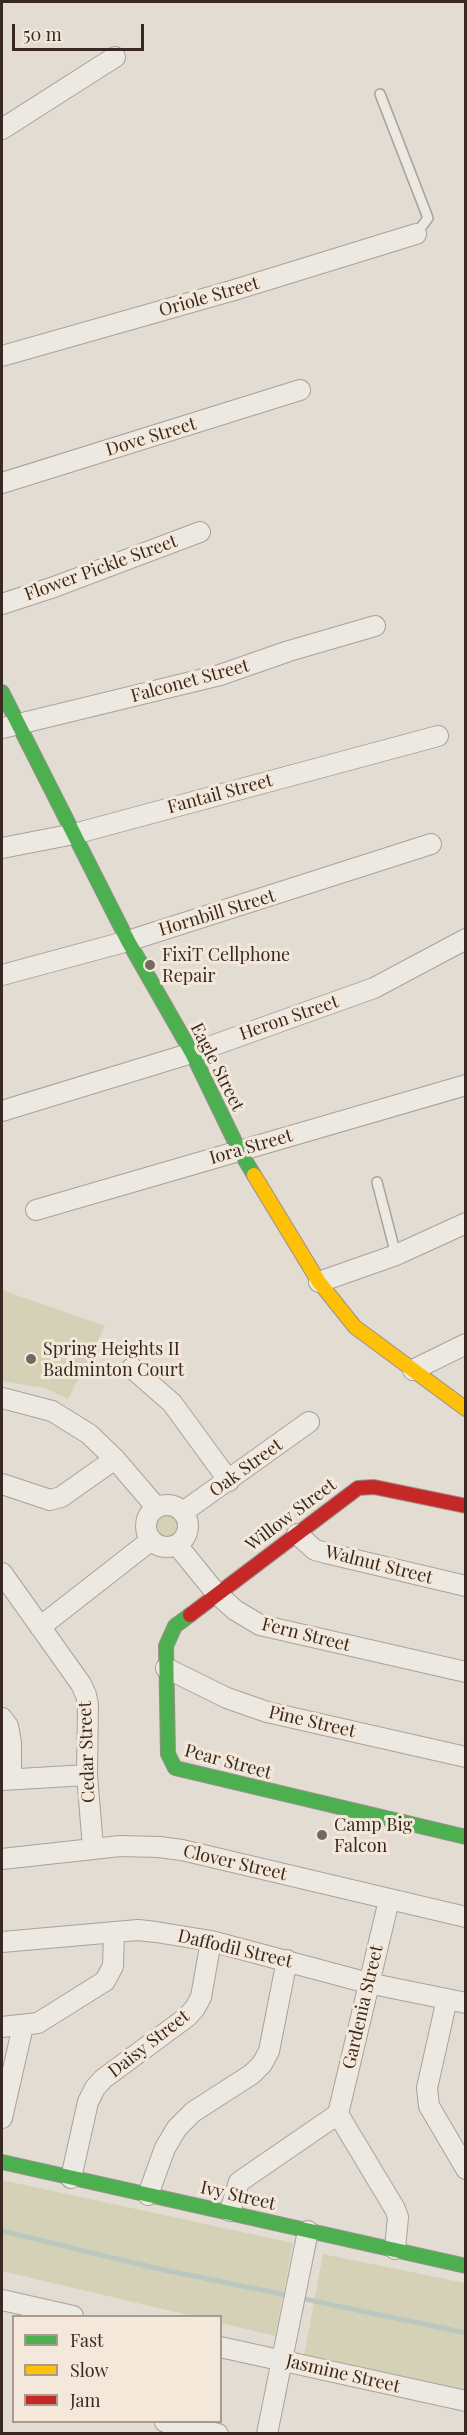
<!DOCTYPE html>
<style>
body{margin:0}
#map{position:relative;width:467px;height:2435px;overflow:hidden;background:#e3dcd2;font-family:"Playfair Display",serif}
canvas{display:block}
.frame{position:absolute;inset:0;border:3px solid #382a22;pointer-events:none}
.legend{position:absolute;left:12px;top:2315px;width:210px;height:108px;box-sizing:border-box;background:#f3e8d9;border:2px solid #a89c90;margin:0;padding:8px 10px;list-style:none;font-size:18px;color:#382a22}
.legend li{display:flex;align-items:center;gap:12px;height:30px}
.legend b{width:30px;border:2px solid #a89c90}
.scale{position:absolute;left:12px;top:24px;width:132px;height:27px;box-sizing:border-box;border:3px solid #382a22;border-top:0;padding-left:8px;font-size:18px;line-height:21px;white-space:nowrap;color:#382a22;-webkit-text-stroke:4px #f3e8d9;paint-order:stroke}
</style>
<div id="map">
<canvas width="467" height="2435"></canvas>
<div class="frame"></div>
<ul class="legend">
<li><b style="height:8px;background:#4caf50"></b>Fast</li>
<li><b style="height:8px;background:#ffc107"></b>Slow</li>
<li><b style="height:8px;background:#c62828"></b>Jam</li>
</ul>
<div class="scale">50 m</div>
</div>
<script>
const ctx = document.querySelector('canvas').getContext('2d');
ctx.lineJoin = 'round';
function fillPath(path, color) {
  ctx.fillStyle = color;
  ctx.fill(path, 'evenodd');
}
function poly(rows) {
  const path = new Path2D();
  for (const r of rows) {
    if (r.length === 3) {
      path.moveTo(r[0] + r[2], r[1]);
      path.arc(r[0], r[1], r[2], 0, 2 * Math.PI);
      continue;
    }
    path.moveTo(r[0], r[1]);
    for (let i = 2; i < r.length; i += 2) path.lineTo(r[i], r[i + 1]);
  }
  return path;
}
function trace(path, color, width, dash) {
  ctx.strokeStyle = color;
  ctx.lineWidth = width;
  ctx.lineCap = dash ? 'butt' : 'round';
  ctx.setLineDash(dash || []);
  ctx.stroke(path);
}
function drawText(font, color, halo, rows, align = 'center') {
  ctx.font = font + ' "Playfair Display",serif';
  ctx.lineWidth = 6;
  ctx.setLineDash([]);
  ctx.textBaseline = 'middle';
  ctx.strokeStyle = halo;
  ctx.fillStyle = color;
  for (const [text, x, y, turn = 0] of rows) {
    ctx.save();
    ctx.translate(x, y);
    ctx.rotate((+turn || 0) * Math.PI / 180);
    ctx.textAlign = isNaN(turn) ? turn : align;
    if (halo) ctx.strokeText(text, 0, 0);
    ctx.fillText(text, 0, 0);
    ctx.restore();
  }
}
fillPath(poly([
 [2,1290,105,1326,68,1399,44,1388,2,1381],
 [167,1527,17],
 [2,2180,293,2243,275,2336,221,2323,220,2316,192,2316,2,2271],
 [323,2254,465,2283,465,2391,304,2356]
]), '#d5d1b6');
trace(poly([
 [2,2231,155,2268,291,2296],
 [300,2298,466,2333]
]), '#bbc8bf', 5);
const lane = poly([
 [380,94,428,218,416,234],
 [377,1182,396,1255]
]);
const street = poly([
 [2,129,115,57],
 [2,356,231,291,416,234],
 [2,483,300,390],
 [2,604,54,587,200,532],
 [2,728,220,675,289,651,375,626],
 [2,848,74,834,438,736],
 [2,975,128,941,431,844],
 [2,1111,192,1053,374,988,466,939],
 [36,1210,466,1085],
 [319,1282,396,1255,466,1223],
 [132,1368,172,1403,229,1481],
 [413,1370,466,1344],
 [2,1398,52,1411,89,1434,115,1459,157,1508],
 [2,1484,50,1500,61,1497,115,1459],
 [167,1526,21],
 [183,1512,309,1422],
 [297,1534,315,1550,326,1553,466,1586],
 [177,1545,216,1593,235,1610,260,1625,466,1672],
 [2,1573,81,1684,86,1695,88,1705,87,1775,93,1848],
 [40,1627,150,1541],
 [166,1668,227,1698,267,1712,466,1757],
 [2,1718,8,1726,11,1742,11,1779],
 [2,1780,87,1775],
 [2,1859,120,1846,159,1847,182,1850,466,1917],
 [2,1942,138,1930,156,1932,211,1941,368,1983,466,2003],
 [447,1999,427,2088,429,2106,466,2169],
 [2,2027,38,2023,105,1981,113,1966,114,1933],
 [338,2114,395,2209,398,2217,395,2249],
 [2,2118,23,2026],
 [71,2178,88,2102,95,2088,103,2079,187,2017,195,2008,201,1997,211,1941],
 [148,2195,165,2148,177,2128,193,2112,252,2074,262,2064,269,2051,287,1960],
 [230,2211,239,2182,338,2114,389,1900],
 [2,2300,73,2316],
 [220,2347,466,2401],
 [165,2422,218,2434],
 [267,2434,308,2231]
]);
const fast = poly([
 [2,692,128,941,192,1053,239,1150,254,1175],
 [190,1615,175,1626,166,1646,168,1754,175,1768,466,1837],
 [2,2162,466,2266]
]);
const slow = poly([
 [254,1175,319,1282,355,1327,466,1409]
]);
const jam = poly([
 [190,1615,358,1488,374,1487,466,1506]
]);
trace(lane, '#a9a29a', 12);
trace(street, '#a9a29a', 22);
trace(fast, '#99918a', 16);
trace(slow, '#99918a', 16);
trace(jam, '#99918a', 16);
trace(lane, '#ece8e2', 9);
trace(street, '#ece8e2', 20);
trace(fast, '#4caf50', 14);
trace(slow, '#ffc107', 14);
trace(jam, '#c62828', 14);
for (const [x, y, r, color] of [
 [150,965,6,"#746860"],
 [31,1359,6,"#746860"],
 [322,1835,6,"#746860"]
]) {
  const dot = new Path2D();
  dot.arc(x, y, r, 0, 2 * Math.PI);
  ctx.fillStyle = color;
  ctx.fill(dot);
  trace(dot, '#f3e8d9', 2);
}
drawText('18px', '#382a22', '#f3e8d9', [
 ["Oriole Street",209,297,-16],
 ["Dove Street",151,437,-17],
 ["Flower Pickle Street",101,568,-20],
 ["Falconet Street",190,681,-15],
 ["Fantail Street",220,794,-15],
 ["Hornbill Street",217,913,-17],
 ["Heron Street",289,1018,-19],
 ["Eagle Street",217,1067,63],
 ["Iora Street",251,1147,-16],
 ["Oak Street",246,1468,-36],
 ["Willow Street",291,1515,-37],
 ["Walnut Street",379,1565,14],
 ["Fern Street",306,1635,14],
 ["Pine Street",312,1722,13],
 ["Cedar Street",87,1752,-92],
 ["Pear Street",228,1762,15],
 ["Clover Street",235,1863,13],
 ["Daffodil Street",235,1949,13],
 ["Gardenia Street",363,2007,-77],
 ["Daisy Street",149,2044,-38],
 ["Ivy Street",238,2196,13],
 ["Jasmine Street",343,2374,13]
]);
drawText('18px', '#382a22', '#f3e8d9', [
 ["FixiT Cellphone",162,955],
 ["Repair",162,976],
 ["Spring Heights II",43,1349],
 ["Badminton Court",43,1370],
 ["Camp Big",334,1825],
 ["Falcon",334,1846]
], 'left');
</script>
